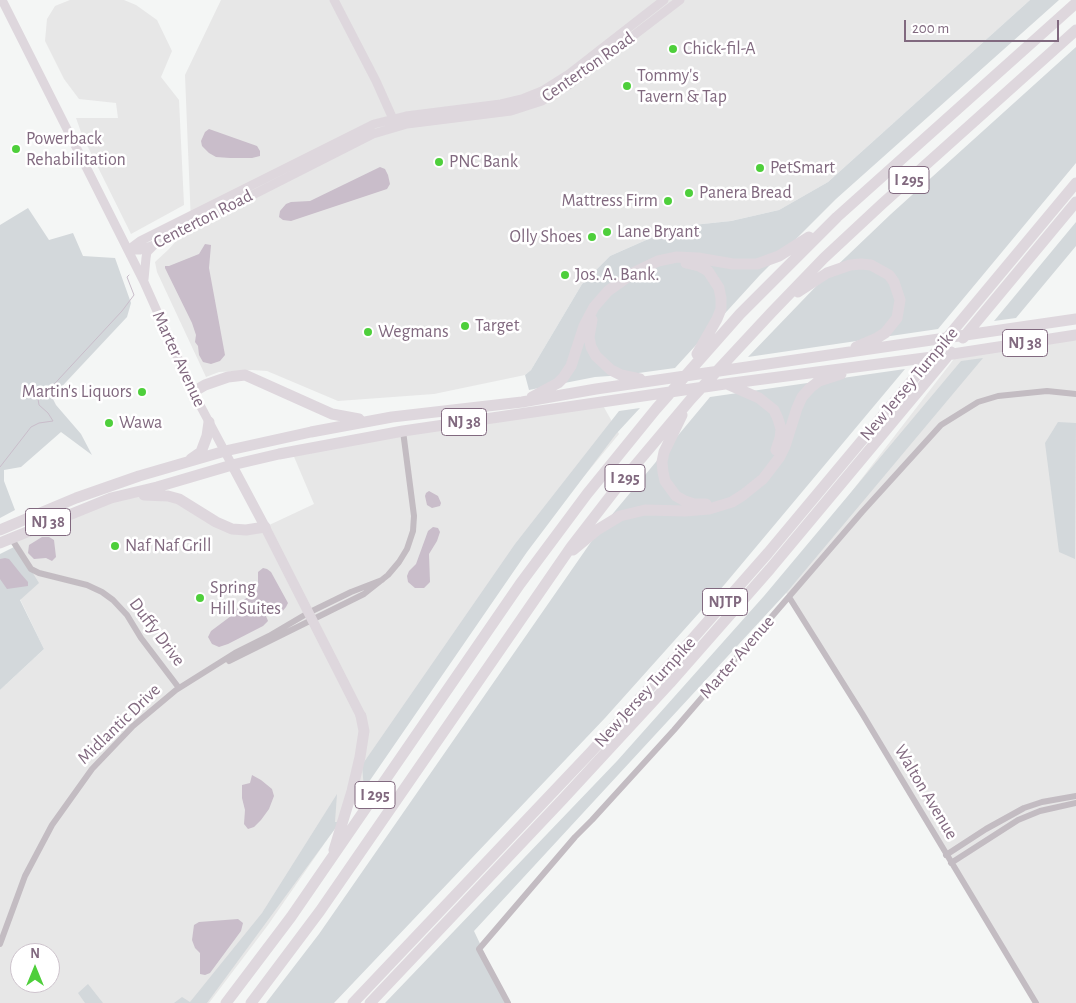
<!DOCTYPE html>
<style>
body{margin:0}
#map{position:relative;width:1076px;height:1003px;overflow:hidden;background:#f4f6f5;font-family:"Alegreya Sans",sans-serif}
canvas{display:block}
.north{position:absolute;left:10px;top:943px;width:50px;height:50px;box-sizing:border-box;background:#fff;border:1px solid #cdc3cc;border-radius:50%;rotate:0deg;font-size:14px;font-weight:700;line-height:20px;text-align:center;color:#81697f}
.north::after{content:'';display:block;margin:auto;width:18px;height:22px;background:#4ecf3b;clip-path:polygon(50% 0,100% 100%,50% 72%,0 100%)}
.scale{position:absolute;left:904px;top:20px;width:155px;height:22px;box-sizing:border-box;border:2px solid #81697f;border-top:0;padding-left:6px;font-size:15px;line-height:18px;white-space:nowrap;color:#81697f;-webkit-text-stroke:4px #fff;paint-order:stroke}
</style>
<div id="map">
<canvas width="1076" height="1003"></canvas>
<div class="north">N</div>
<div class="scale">200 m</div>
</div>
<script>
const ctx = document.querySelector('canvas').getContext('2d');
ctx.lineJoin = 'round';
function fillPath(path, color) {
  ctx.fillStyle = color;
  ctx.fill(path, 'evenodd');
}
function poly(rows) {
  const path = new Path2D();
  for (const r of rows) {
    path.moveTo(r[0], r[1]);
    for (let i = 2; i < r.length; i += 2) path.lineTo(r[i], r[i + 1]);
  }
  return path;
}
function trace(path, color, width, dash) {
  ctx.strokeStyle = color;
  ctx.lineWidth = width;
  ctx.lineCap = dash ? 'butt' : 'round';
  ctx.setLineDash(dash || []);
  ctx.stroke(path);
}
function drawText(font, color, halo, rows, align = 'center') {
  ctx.font = font + ' "Alegreya Sans",sans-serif';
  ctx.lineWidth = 5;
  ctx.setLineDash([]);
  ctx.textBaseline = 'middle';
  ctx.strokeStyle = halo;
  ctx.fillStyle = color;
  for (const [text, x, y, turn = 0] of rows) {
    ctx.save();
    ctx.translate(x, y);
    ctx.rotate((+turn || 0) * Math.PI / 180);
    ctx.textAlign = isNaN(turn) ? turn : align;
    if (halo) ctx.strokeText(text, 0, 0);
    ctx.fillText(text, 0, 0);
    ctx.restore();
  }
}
fillPath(poly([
 [70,0,124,0,136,5,157,20,172,51,161,77,179,100,184,205,131,234,82,135,76,118,118,118,116,103,79,99,64,79,45,41,47,19,55,6],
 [221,0,1030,0,828,182,779,210,731,221,693,225,681,227,680,225,610,256,582,284,531,370,525,375,434,394,338,401,267,371,252,370,219,372,206,377,157,272,155,262,169,249,191,224,185,75],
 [1076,339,1076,1003,1036,1003,809,628,779,582,832,517,957,355],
 [601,402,619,434,576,486,511,570,406,726,268,925,209,1003,0,1003,0,690,44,649,20,599,29,567,11,538,111,498,157,494,224,526,265,527,314,504,292,452],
 [20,953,50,953,50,983,20,983]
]), '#e7e7e7');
fillPath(poly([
 [1030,0,1059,0,836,199,760,275,675,368,624,375,595,377,529,390,525,375,531,370,582,284,610,256,680,225,681,227,693,225,731,221,779,210,828,182],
 [1076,47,1076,163,938,329,748,357,825,277,891,214],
 [28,208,49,240,73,233,83,256,115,258,131,303,127,317,52,397,56,405,81,434,92,455,61,432,21,467,4,470,4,481,15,510,0,518,0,225],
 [1076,222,1076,246,1016,318,994,321],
 [983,358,787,592,474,931,508,1003,385,1003,617,761,764,596,961,361],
 [905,369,725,584,605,718,334,1003,266,1003,319,934,600,529,710,397],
 [640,408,616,434,527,552,364,789,362,765,515,544,619,411],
 [1058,422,1076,423,1075,559,1059,552,1045,443],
 [16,546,39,583,20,600,44,649,0,690,0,554],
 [337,794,335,822,340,822,207,1003,174,1003,182,997,190,1002,262,913],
 [88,984,103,1003,85,1003,78,993]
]), '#d3d8db');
fillPath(poly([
 [209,129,257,146,260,151,260,156,252,158,230,158,216,157,209,153,202,146,201,141,205,132],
 [380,167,385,169,388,175,390,184,387,189,291,221,283,220,279,217,280,211,286,204,291,202,310,201],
 [205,244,211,245,209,268,225,355,220,361,211,364,203,362,199,355,198,346,195,342,196,335,192,323,165,268,165,266,169,266,199,254],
 [429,491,438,496,441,503,440,506,432,508,427,505,425,496,426,493],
 [433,527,438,528,440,532,437,541,429,554,430,582,424,588,415,588,408,582,407,576,409,571,416,564,428,531],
 [42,537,49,537,54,540,56,557,52,561,46,558,34,559,28,553,29,545],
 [5,558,9,559,21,574,28,582,28,586,7,589,0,579,0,559],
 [263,568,267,569,271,572,288,603,286,607,281,613,277,613,273,610,268,611,266,616,268,621,263,626,228,644,219,647,212,644,208,637,211,631,235,613,242,601,257,591,258,586,258,572],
 [252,775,261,780,272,789,274,796,269,809,261,820,254,827,248,829,244,824,245,810,242,798,242,785,250,783],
 [238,919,243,923,241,931,210,973,205,975,200,974,200,953,195,948,192,940,194,925,199,922]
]), '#c9bdca');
trace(poly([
 [0,467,31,427,39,423,53,421,48,413,39,405,38,399,46,393,122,311,134,295,127,277,129,275]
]), '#c9bdca', 1);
trace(poly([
 [11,538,31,569,39,573,87,585,102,592,113,600,127,615,141,638,179,688],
 [789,597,863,715,1036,1003],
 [229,661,364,594,388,575,399,562,407,549,413,531,414,516,403,431],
 [946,855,986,829,1024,808,1042,802,1076,796],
 [951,863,1018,820,1040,811,1076,803],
 [0,944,25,876,52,825,92,769,133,726,176,690,235,653,269,636,308,613,351,592,382,580],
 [508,1003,479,949,575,837,592,820,674,730,862,512,941,425,978,402,998,396,1047,391,1076,394]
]), '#c3bcc2', 6);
trace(poly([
 [2,0,144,282,193,392,232,465],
 [334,0,376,81,393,119],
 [128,250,140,250,154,245,373,134,407,124,511,111,542,101,569,85,680,0],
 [128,250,140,241,374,124,406,116,501,104,522,99,542,91,569,74,664,0],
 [144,279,146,258,147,252,154,245]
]), '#ded7dd', 9);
trace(poly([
 [232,465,265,527,361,716]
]), '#ded7dd', 10);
trace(poly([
 [686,263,699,266,708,271,719,288,721,298,721,309,717,319,697,354],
 [798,292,827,273,850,265,861,264,871,265,889,275,894,282,900,300,897,318,885,333,877,338,856,347],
 [592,320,589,337,591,347,596,356,611,370,621,375,640,379],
 [963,338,1076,202],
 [946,339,1076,183],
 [727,384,759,398,774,410,778,419,781,429,780,438,776,450],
 [193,392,205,385,228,377,245,375,332,414,359,419],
 [532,397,558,383,563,378,571,366,584,326,594,307,608,291,633,273,658,261,677,257,698,258,733,264,757,264,779,256,809,237],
 [682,415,664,452,662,462,663,472,665,481,676,496,685,501,694,504,706,504],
 [191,459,201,452,207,436,209,422],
 [144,495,168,496,179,499,216,522,232,529,246,530,265,527],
 [0,530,76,498,139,476,225,451,311,432,392,417,522,402,596,389,1076,319],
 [0,543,111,498,157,487,232,465,279,454,403,431,725,384,940,356,1076,335],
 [573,550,597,530,620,516,645,510,685,511,709,509,732,502,743,495,763,479,779,458,785,446,797,408,802,397,810,388,819,381,841,374],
 [334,850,352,791,360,757,364,731,361,716],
 [226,1003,291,917,520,584,587,494,656,409,740,314,837,217,1076,3],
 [251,1003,320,911,571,547,622,481,691,399,771,313,824,258,882,204,1076,30],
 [353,1003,591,752,651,686,768,553,935,353],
 [370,1003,563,799,670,683,770,569,951,352]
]), '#ded7dd', 11);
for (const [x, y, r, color] of [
 [673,49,5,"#4ecf3b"],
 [627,86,5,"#4ecf3b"],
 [16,149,5,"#4ecf3b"],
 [439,162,5,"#4ecf3b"],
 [760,168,5,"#4ecf3b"],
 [689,193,5,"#4ecf3b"],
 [668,201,5,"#4ecf3b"],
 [607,232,5,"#4ecf3b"],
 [592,237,5,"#4ecf3b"],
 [565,275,5,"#4ecf3b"],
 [465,326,5,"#4ecf3b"],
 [368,332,5,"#4ecf3b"],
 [142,392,5,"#4ecf3b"],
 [109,423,5,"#4ecf3b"],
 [115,546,5,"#4ecf3b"],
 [200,598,5,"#4ecf3b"]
]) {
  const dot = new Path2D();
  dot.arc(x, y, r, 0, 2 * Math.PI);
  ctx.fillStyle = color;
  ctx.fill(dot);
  trace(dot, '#fff', 2);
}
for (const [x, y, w] of [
 [909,180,40],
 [1025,343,45],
 [464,422,45],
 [625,478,40],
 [48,522,45],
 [725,602,45],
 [375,795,40]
]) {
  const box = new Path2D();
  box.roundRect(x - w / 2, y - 13.5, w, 27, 4);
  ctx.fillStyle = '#fff';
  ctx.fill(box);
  trace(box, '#81697f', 1);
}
drawText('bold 16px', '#81697f', null, [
 ["I 295",909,180],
 ["NJ 38",1025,343],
 ["NJ 38",464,422],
 ["I 295",625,478],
 ["NJ 38",48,522],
 ["NJTP",725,602],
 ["I 295",375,795]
]);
drawText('18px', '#81697f', '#fff', [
 ["Chick-fil-A",683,49],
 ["Tommy's",637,76],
 ["Tavern & Tap",637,97],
 ["Powerback",26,139],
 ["Rehabilitation",26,160],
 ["PNC Bank",449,162],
 ["PetSmart",770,168],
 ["Panera Bread",699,193],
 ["Mattress Firm",658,201,"right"],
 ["Lane Bryant",617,232],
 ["Olly Shoes",582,237,"right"],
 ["Jos. A. Bank.",575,275],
 ["Target",475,326],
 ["Wegmans",378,332],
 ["Martin's Liquors",132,392,"right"],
 ["Wawa",119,423],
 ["Naf Naf Grill",125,546],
 ["Spring",210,588],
 ["Hill Suites",210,609]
], 'left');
drawText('18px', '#81697f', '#fff', [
 ["Centerton Road",588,67,-35],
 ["Centerton Road",203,219,-27],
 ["Marter Avenue",179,359,65],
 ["New Jersey Turnpike",909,384,-50],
 ["Duffy Drive",157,632,53],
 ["Marter Avenue",737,657,-49],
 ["New Jersey Turnpike",645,692,-48],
 ["Midlantic Drive",119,724,-44],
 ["Walton Avenue",926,792,59]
]);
</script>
